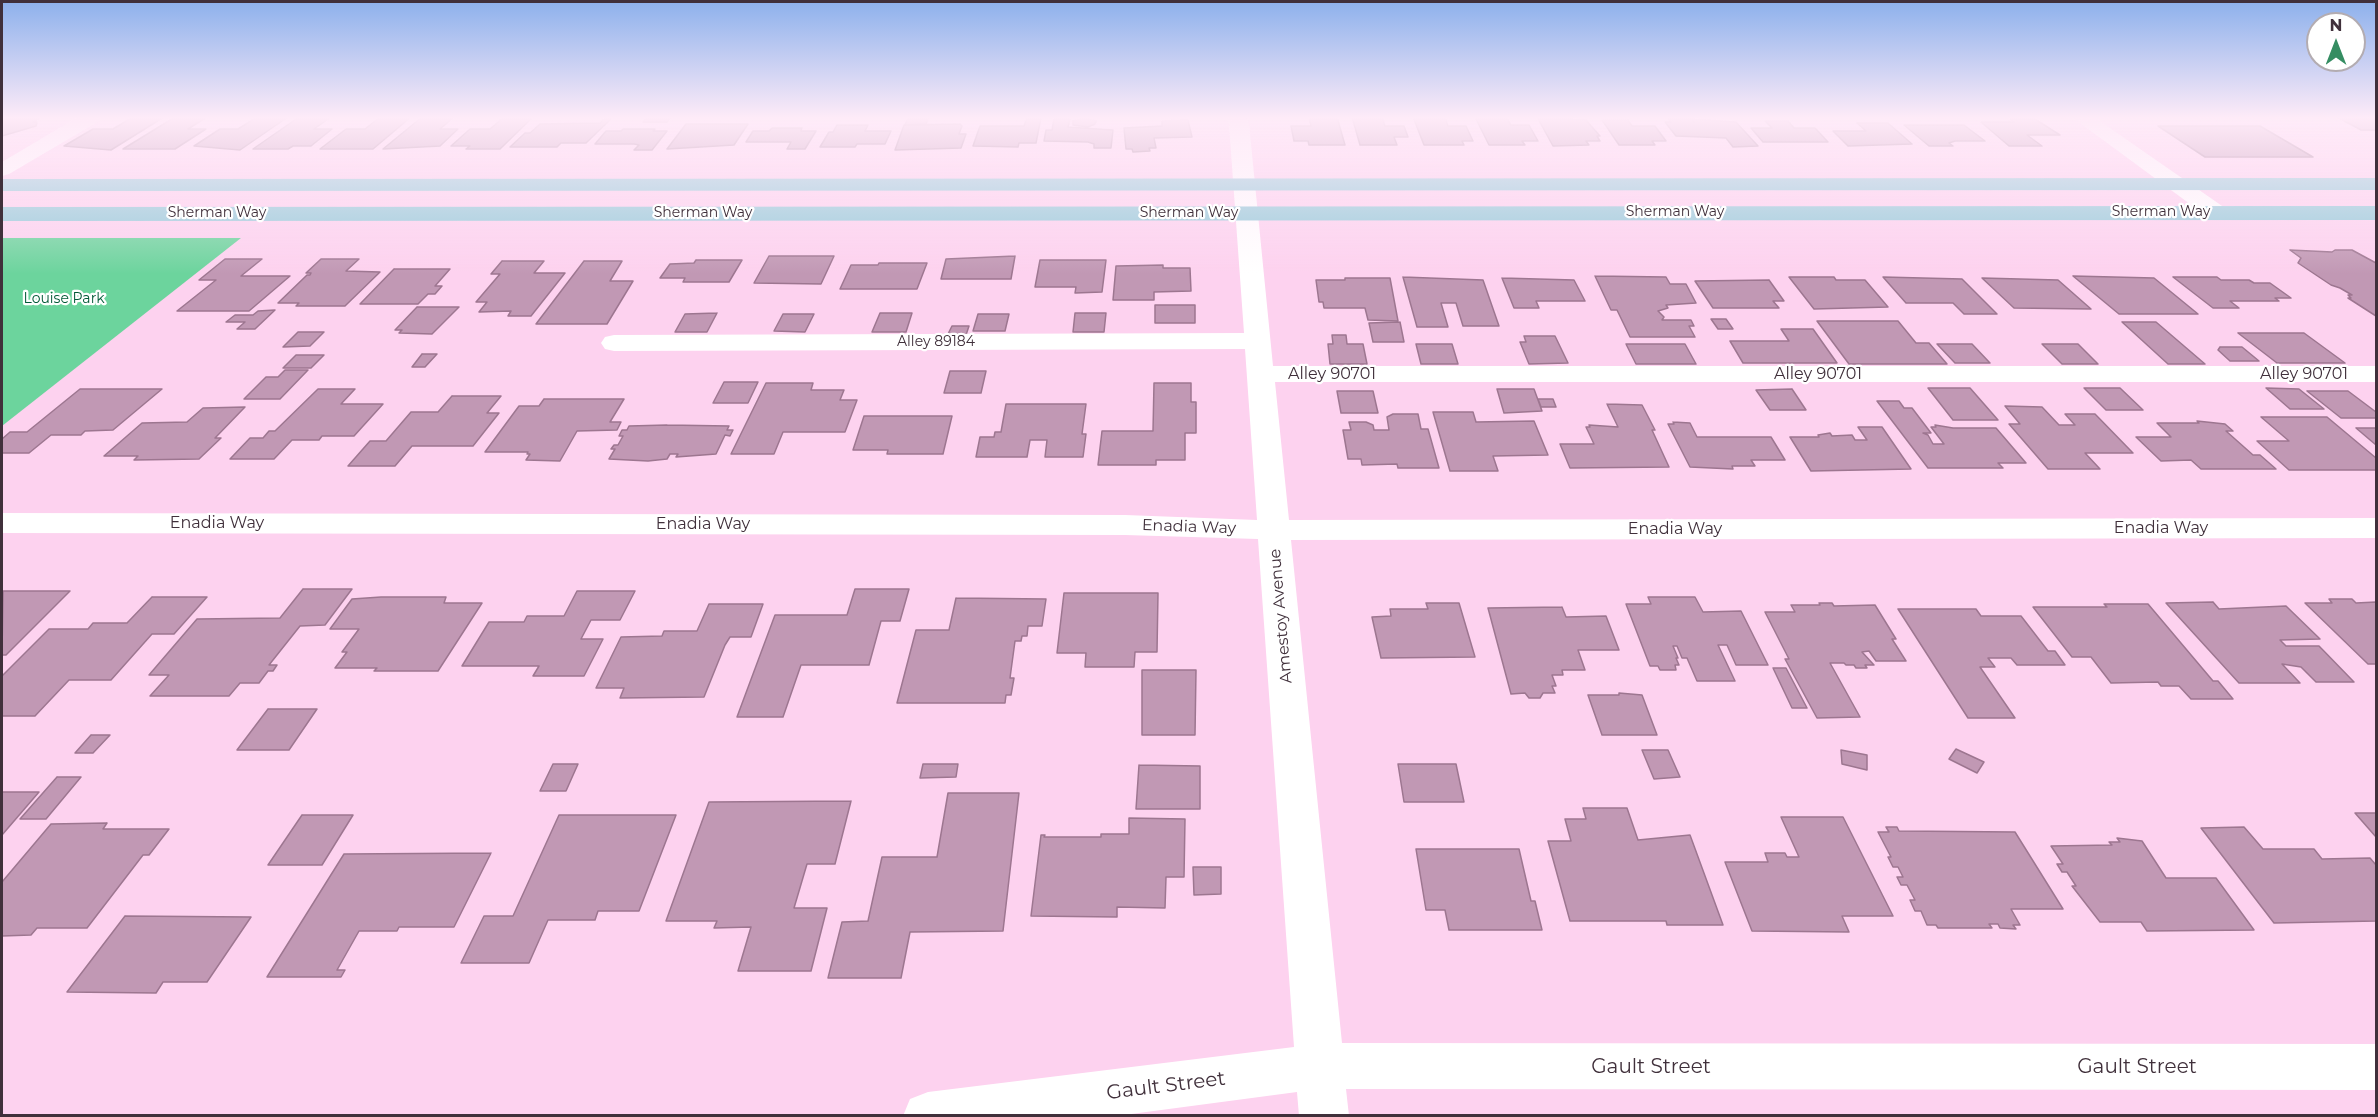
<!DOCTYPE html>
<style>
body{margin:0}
#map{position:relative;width:2378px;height:1117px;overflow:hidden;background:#fdd2ef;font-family:Montserrat,sans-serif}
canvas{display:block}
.frame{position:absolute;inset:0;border:3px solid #40303b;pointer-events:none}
.north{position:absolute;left:2306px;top:12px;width:60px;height:60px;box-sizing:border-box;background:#fff;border:2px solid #b3acb1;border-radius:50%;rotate:0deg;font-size:16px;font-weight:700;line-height:24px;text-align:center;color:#40303b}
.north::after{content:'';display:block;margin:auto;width:21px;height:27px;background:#358d62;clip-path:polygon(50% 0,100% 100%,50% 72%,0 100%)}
</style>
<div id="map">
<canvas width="2378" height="1117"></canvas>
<div class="frame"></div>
<div class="north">N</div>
</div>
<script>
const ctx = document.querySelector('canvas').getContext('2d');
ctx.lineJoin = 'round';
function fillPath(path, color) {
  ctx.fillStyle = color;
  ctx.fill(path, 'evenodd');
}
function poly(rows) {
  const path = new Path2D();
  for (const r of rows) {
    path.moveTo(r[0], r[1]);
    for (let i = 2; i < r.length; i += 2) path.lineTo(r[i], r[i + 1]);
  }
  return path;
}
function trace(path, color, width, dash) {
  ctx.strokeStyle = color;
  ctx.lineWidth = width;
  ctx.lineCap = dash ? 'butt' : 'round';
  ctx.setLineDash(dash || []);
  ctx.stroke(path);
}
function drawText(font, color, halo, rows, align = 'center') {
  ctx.font = font + ' Montserrat,sans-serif';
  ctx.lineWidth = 4.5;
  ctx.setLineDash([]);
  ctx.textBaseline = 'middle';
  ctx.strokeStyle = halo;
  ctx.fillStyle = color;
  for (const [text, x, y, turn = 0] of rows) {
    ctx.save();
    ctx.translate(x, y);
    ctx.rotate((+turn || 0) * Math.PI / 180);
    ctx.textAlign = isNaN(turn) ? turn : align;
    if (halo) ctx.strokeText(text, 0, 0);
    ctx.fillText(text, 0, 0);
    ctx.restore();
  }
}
fillPath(poly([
 [2,238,241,238,2,426]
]), '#6cd49d');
const building = poly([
 [2,117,41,117,33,122,37,122,36,126,2,136,2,117],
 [133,117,164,117,111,150,64,146,93,129,113,129,133,117],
 [175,117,207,117,188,129,206,129,175,149,123,149,175,117],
 [257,117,288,117,240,150,194,146,220,129,238,129,257,117],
 [299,117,331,117,314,129,332,129,311,146,293,146,288,149,253,149,299,117],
 [380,117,411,117,373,149,320,149,346,129,365,129,380,117],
 [422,117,454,117,440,129,458,129,440,146,383,149,422,117],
 [504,117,533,117,500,149,466,149,470,146,451,146,470,129,490,129,504,117],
 [606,117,613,117,586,143,561,143,557,147,510,147,525,133,530,133,540,124,600,123,606,117],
 [647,117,671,117,667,122,643,122,647,117],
 [908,117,929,117,926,124,905,125,908,117],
 [1309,117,1337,117,1345,145,1309,145,1308,141,1294,141,1291,126,1311,126,1309,117],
 [1352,117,1382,117,1385,126,1404,126,1408,137,1394,137,1397,145,1360,145,1352,117],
 [1413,117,1445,117,1448,126,1466,126,1473,141,1462,141,1464,145,1424,145,1413,117],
 [1475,117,1506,117,1511,125,1529,125,1538,141,1522,141,1525,145,1489,145,1475,117],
 [1537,117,1586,120,1600,136,1597,136,1600,141,1586,141,1589,145,1553,146,1537,117],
 [1667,117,1690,117,1694,122,1692,119,1736,122,1758,146,1733,147,1726,138,1676,136,1665,122,1671,122,1667,117],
 [2337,117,2376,117,2376,130,2361,130,2337,117],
 [1027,118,1041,118,1036,143,1019,143,1018,147,973,146,980,126,1024,126,1027,118],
 [1054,119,1070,119,1068,127,1113,130,1111,148,1094,148,1094,144,1088,142,1044,141,1046,130,1052,130,1054,119],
 [1080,119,1089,119,1096,121,1095,124,1088,127,1073,125,1073,121,1080,119],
 [2010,119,2035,119,2060,135,2027,135,2042,146,2009,146,1981,122,2014,122,2010,119],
 [1188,120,1192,137,1154,138,1156,148,1149,148,1150,151,1133,152,1132,149,1126,149,1124,128,1162,126,1162,121,1188,120],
 [1602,120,1628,120,1632,126,1655,126,1666,141,1652,141,1655,145,1619,145,1602,120],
 [1765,121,1788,121,1794,128,1815,128,1828,142,1763,142,1751,128,1772,128,1765,121],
 [1857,123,1888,123,1912,144,1848,146,1833,131,1866,131,1857,123],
 [686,124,748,124,734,145,667,149,686,124],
 [960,124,962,126,959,134,966,134,961,148,895,150,904,125,960,124],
 [837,125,868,125,865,131,891,131,885,144,857,144,855,147,820,147,829,132,833,132,837,125],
 [1904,125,1964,125,1985,141,1955,141,1949,143,1953,146,1929,146,1904,125],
 [2158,126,2260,126,2313,157,2205,157,2158,126],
 [772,128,802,128,801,131,816,131,805,149,787,149,791,142,746,142,753,131,769,131,772,128],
 [623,129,655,129,653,131,667,131,652,150,634,150,639,145,634,144,595,144,606,131,621,131,623,129],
 [2290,250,2332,252,2335,250,2352,250,2376,263,2376,316,2348,298,2351,298,2348,295,2352,295,2340,288,2331,285,2298,263,2301,258,2290,250],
 [769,256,834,256,821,284,754,283,769,256],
 [1015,256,1011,279,941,279,946,259,1015,256],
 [225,259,262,259,241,276,290,276,249,311,177,311,216,280,199,280,225,259],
 [321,259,359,259,346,271,380,272,345,306,296,306,299,303,278,303,307,275,310,275,311,273,306,273,321,259],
 [696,260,742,260,729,282,683,282,685,278,660,278,670,264,694,263,696,260],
 [1040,260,1106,260,1102,292,1075,293,1076,287,1035,287,1040,260],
 [502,261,544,261,534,273,565,273,531,316,508,316,511,311,479,312,487,302,476,302,500,274,491,274,502,261],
 [584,261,622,261,610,281,633,281,607,324,536,324,584,261],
 [879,263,927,263,917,289,840,289,851,265,878,265,879,263],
 [1163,265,1163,268,1190,268,1191,291,1154,292,1154,300,1113,300,1116,266,1163,265],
 [394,269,450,269,435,286,442,286,435,294,428,294,418,304,360,304,394,269],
 [1595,276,1666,277,1670,284,1686,284,1696,303,1666,305,1668,308,1658,311,1664,317,1662,320,1691,320,1694,326,1689,326,1695,337,1630,337,1617,310,1611,310,1595,276],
 [2073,276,2154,278,2198,314,2119,314,2073,276],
 [1403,277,1483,280,1499,326,1463,326,1456,303,1441,303,1448,327,1417,327,1403,277],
 [1789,277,1834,277,1836,280,1865,280,1888,307,1814,309,1789,277],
 [1883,277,1962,279,1997,314,1964,314,1953,303,1906,303,1883,277],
 [2173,277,2217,277,2221,280,2249,280,2254,283,2270,283,2291,298,2275,298,2279,301,2230,301,2239,308,2213,308,2173,277],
 [1345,278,1390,278,1398,321,1368,320,1365,308,1324,308,1323,302,1319,302,1316,280,1345,280,1345,278],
 [1502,278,1574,280,1585,301,1536,301,1539,308,1514,308,1502,278],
 [1982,278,2058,280,2091,309,2014,308,1982,278],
 [1769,280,1784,301,1773,301,1779,308,1713,308,1695,281,1769,280],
 [1155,305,1195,305,1195,323,1155,323,1155,305],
 [417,307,459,307,432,334,399,333,402,330,395,330,417,307],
 [275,310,255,329,237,329,245,322,226,322,235,315,253,315,258,311,275,310],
 [717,313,707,332,675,332,685,314,717,313],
 [880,313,912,313,906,332,872,332,880,313],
 [1075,313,1106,313,1104,332,1073,332,1075,313],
 [783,314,814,314,805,332,774,331,783,314],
 [978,314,1009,314,1005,331,973,331,978,314],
 [1711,319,1726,319,1733,329,1718,329,1711,319],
 [1817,321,1898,321,1916,343,1929,343,1947,364,1849,364,1817,321],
 [1400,322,1404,342,1373,342,1369,323,1400,322],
 [2122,322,2156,322,2205,364,2168,364,2122,322],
 [952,326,969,326,966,335,948,334,952,326],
 [1781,329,1813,329,1837,363,1743,363,1730,341,1789,341,1781,329],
 [298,332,324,332,310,346,283,347,298,332],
 [2238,333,2304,333,2345,363,2277,363,2238,333],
 [1332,335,1346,335,1347,344,1363,344,1367,364,1330,364,1328,344,1333,344,1332,335],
 [1524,336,1555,336,1568,363,1529,364,1520,342,1526,342,1524,336],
 [1416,344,1452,344,1458,364,1421,364,1416,344],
 [1626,344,1685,344,1696,364,1636,364,1626,344],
 [1937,344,1972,344,1990,363,1955,363,1937,344],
 [2042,344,2078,344,2098,364,2062,364,2042,344],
 [2220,347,2242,347,2259,361,2230,361,2218,350,2220,347],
 [422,354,437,354,425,367,412,367,422,354],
 [296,355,324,355,311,368,283,368,296,355],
 [285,370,308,370,280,399,244,399,266,377,278,377,285,370],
 [950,371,986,371,981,393,944,393,950,371],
 [724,382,758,382,748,403,713,403,724,382],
 [766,383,813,383,811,390,844,390,840,400,857,400,845,432,783,432,774,454,731,454,766,383],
 [1154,383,1191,383,1191,402,1196,402,1196,433,1185,433,1185,460,1156,460,1156,465,1098,465,1102,431,1153,431,1154,383],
 [1928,388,1970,388,1998,420,1953,420,1928,388],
 [2084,388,2120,388,2143,410,2106,410,2084,388],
 [2266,388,2299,389,2324,409,2290,409,2266,388],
 [80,389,162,389,113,430,85,431,81,435,51,435,29,453,2,453,2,439,10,432,27,432,80,389],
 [318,389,355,389,341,404,383,404,354,436,322,436,319,440,292,440,274,459,230,459,250,438,263,438,269,431,275,431,318,389],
 [1497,389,1534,389,1542,411,1504,413,1497,389],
 [1792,389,1806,410,1770,410,1756,390,1792,389],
 [1337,391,1373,391,1378,413,1341,413,1337,391],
 [2307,391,2348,391,2376,412,2376,418,2341,418,2307,391],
 [452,396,501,396,487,413,499,413,473,446,412,446,395,466,348,466,370,441,386,441,411,412,438,412,452,396],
 [544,399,624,399,610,422,621,422,617,430,577,431,560,461,526,460,530,454,527,454,528,452,485,452,519,406,539,406,544,399],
 [1538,399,1553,399,1556,407,1541,407,1538,399],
 [1877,401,1899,401,1904,408,1912,408,1931,433,1923,433,1928,435,1933,444,1944,444,1931,427,1936,427,1935,425,1953,428,1996,428,2026,463,1998,463,2003,468,1928,468,1877,401],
 [1006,404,1086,404,1082,434,1086,434,1083,457,1045,457,1047,440,1030,440,1027,457,976,457,980,437,994,437,995,432,1001,432,1006,404],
 [1607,404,1642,405,1655,430,1652,430,1669,467,1570,468,1560,444,1594,444,1586,427,1590,427,1589,425,1618,427,1607,404],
 [2005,406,2042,407,2059,425,2075,425,2065,414,2095,414,2133,453,2085,453,2100,469,2048,469,2009,424,2020,424,2005,406],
 [245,407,215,438,221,438,199,459,134,460,138,456,104,456,142,423,187,422,203,408,245,407],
 [1433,412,1473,412,1476,422,1534,421,1548,455,1493,456,1498,471,1450,471,1433,412],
 [1393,414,1418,414,1421,429,1428,429,1439,468,1398,468,1397,464,1362,465,1361,459,1348,459,1343,430,1351,430,1349,422,1366,422,1373,425,1374,430,1389,430,1387,417,1393,414],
 [864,416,952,416,943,454,887,454,888,450,853,450,864,416],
 [2261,417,2327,417,2376,458,2376,470,2289,470,2257,441,2289,441,2261,417],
 [2197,421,2225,424,2233,431,2226,431,2253,455,2260,455,2276,469,2201,469,2191,460,2161,461,2136,437,2171,437,2157,423,2199,423,2197,421],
 [1673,422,1690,423,1697,437,1771,437,1785,460,1751,460,1755,466,1732,466,1733,469,1690,467,1668,424,1674,424,1673,422],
 [667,425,729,426,727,430,733,430,730,436,725,435,716,454,676,457,678,454,670,454,667,459,648,461,609,459,615,449,611,449,614,445,618,445,623,436,619,436,622,430,627,430,629,426,667,425],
 [1858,427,1882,427,1911,469,1811,471,1790,437,1819,437,1818,435,1830,433,1832,436,1852,435,1855,440,1867,440,1858,427],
 [2356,428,2376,428,2376,445,2356,428],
 [303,589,352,589,325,625,300,626,269,665,277,665,273,671,268,671,259,683,240,683,229,696,150,696,169,675,149,675,197,619,280,618,303,589],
 [855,589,909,589,900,621,881,621,869,665,801,665,783,717,737,717,775,615,847,615,855,589],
 [3,591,70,591,6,655,2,655,3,591],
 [577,591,635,591,620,620,591,620,581,639,603,639,584,676,533,676,539,666,462,666,489,622,524,622,527,616,564,616,577,591],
 [1064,593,1158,593,1157,652,1135,652,1134,667,1085,667,1086,653,1057,653,1064,593],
 [152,597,207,597,174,634,152,634,111,680,69,680,35,716,2,716,2,676,49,629,88,629,93,623,127,623,152,597],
 [381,597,446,597,444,603,482,603,438,671,374,671,377,668,335,668,347,652,342,652,359,629,330,629,352,599,381,597],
 [1648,597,1695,597,1703,612,1741,611,1768,665,1736,665,1727,645,1718,645,1735,681,1697,681,1687,658,1682,658,1677,646,1673,646,1678,658,1676,658,1679,665,1675,665,1676,670,1660,670,1658,666,1650,666,1626,604,1651,604,1648,597],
 [956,598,1046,599,1042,626,1028,626,1027,636,1022,636,1021,641,1015,641,1010,678,1014,678,1011,695,1006,695,1005,703,897,703,916,630,949,630,956,598],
 [2329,599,2352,599,2356,603,2376,602,2376,664,2368,664,2305,603,2332,603,2329,599],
 [2213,602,2219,609,2286,606,2320,639,2280,640,2286,646,2319,646,2354,682,2316,682,2301,667,2282,664,2300,683,2239,683,2166,603,2213,602],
 [1426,603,1459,603,1475,657,1381,658,1372,617,1391,616,1390,609,1428,609,1426,603],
 [1819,603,1832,603,1834,606,1875,605,1896,639,1892,639,1906,661,1876,661,1869,651,1862,652,1874,665,1865,665,1867,668,1856,668,1854,665,1846,665,1844,663,1830,663,1860,717,1817,718,1785,659,1789,659,1765,612,1795,612,1791,605,1820,605,1819,603],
 [709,604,763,604,751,637,730,637,725,645,704,697,620,698,624,688,596,688,621,637,662,636,664,631,697,631,709,604],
 [2104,604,2148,604,2213,681,2218,681,2233,699,2191,699,2179,686,2161,686,2158,682,2111,683,2091,657,2072,657,2033,607,2107,607,2104,604],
 [1562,607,1566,617,1606,616,1619,650,1578,650,1585,670,1562,670,1563,675,1552,675,1556,686,1552,686,1555,693,1543,693,1540,698,1529,698,1525,693,1511,694,1488,608,1562,607],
 [1898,609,1976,609,1981,616,2021,616,2048,651,2055,651,2065,665,2017,665,2011,658,1988,658,1995,667,1980,667,2015,718,1968,718,1898,609],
 [1773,668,1786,668,1807,708,1792,708,1773,668],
 [1142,670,1196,670,1195,735,1142,735,1142,670],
 [1619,693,1642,695,1657,735,1602,735,1588,695,1619,695,1619,693],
 [268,709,317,709,289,750,237,750,268,709],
 [91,735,110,735,93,753,75,753,91,735],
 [1956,749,1984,762,1977,773,1949,759,1956,749],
 [1642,750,1668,750,1680,777,1654,779,1642,750],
 [1841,750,1867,755,1867,770,1842,764,1841,750],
 [553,764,578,764,566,791,540,791,553,764],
 [923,764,958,764,956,777,920,778,923,764],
 [1398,764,1456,764,1464,802,1404,802,1398,764],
 [1139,765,1200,766,1200,809,1136,809,1139,765],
 [57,777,81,777,46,819,20,819,57,777],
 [2,792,39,792,2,835,2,792],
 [948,793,1019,793,1003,931,910,932,901,978,828,978,842,922,868,921,882,857,937,857,948,793],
 [851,801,835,864,807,864,794,908,827,908,811,971,738,971,751,927,714,928,717,921,666,921,709,802,851,801],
 [1583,808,1627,808,1638,840,1690,835,1723,925,1667,925,1666,921,1570,921,1548,841,1571,841,1565,819,1586,819,1583,808],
 [2355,813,2376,813,2376,837,2355,813],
 [302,815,353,815,322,865,268,865,302,815],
 [559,815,676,815,639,911,598,911,595,920,548,920,529,963,461,963,484,916,513,916,559,815],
 [1781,817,1843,817,1893,916,1842,916,1849,932,1752,931,1725,862,1768,862,1765,853,1785,853,1787,857,1799,857,1781,817],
 [1129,818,1185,819,1184,877,1166,877,1165,908,1117,907,1117,917,1031,916,1041,835,1045,835,1044,837,1101,837,1101,834,1129,834,1129,818],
 [107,823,103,829,169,829,149,855,143,855,87,928,37,928,31,935,2,936,2,882,51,824,107,823],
 [1886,827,1897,827,1899,831,2015,832,2063,909,2011,909,2020,925,2013,925,2016,929,2000,928,1998,924,1989,924,1992,928,1938,928,1936,925,1927,925,1921,911,1915,911,1910,900,1915,900,1907,885,1901,885,1897,877,1903,877,1898,867,1893,867,1888,857,1891,857,1878,832,1889,832,1886,827],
 [2244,827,2263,849,2314,849,2322,859,2370,858,2376,865,2376,921,2274,923,2201,828,2244,827],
 [2117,838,2142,841,2166,878,2216,878,2254,930,2147,931,2141,922,2100,922,2072,886,2076,886,2067,872,2062,872,2057,864,2063,864,2051,846,2112,845,2109,842,2120,842,2117,838],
 [1416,849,1519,849,1531,901,1535,901,1542,930,1449,930,1445,910,1426,910,1416,849],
 [491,853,454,927,399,927,397,931,359,931,337,970,345,970,341,977,267,977,344,854,491,853],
 [1193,867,1221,867,1221,894,1194,895,1193,867],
 [125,916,251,917,207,982,163,982,156,993,67,992,125,916]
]);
fillPath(building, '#c198b4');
trace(building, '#9d7690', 1.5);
fillPath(poly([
 [78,117,101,117,99,121,9,174,2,176,2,162,78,117],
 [1226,117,1246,117,1249,124,1273,366,2376,366,2376,382,1275,382,1289,520,2376,518,2376,538,1291,540,1342,1043,2376,1044,2376,1090,1346,1089,1349,1116,1299,1116,1297,1092,1116,1116,903,1116,910,1099,928,1092,1294,1047,1258,539,1125,535,2,533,2,513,1125,515,1257,520,1245,349,614,351,605,349,601,343,605,337,614,335,1244,333,1229,124,1226,117],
 [2072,117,2094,117,2225,208,2228,213,2225,218,2217,220,2209,218,2072,117]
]), '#fff');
fillPath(poly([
 [2376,178,2376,190,2,191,2,179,2376,178],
 [2376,206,2376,220,2,221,2,207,2376,206]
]), '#93cad9');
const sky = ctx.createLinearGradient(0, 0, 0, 274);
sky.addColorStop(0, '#8cb0ec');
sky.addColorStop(0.43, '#feebf8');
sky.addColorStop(1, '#feebf800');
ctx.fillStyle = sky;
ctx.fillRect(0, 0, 2378, 274);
drawText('14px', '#40303b', '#fff', [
 ["Sherman Way",1675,212],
 ["Sherman Way",2161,212],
 ["Sherman Way",217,213],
 ["Sherman Way",703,213],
 ["Sherman Way",1189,213],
 ["Alley 89184",936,342]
]);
drawText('14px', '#005936', '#fff', [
 ["Louise Park",64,299]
]);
drawText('16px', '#40303b', '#fff', [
 ["Alley 90701",1332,374],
 ["Alley 90701",1818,374],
 ["Alley 90701",2304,374],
 ["Enadia Way",217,523],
 ["Enadia Way",703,524],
 ["Enadia Way",1189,527,2],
 ["Enadia Way",2161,528],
 ["Enadia Way",1675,529],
 ["Amestoy Avenue",1281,616,-95]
]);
drawText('20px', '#40303b', '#fff', [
 ["Gault Street",1651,1067],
 ["Gault Street",2137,1067],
 ["Gault Street",1166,1086,-7]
]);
</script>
